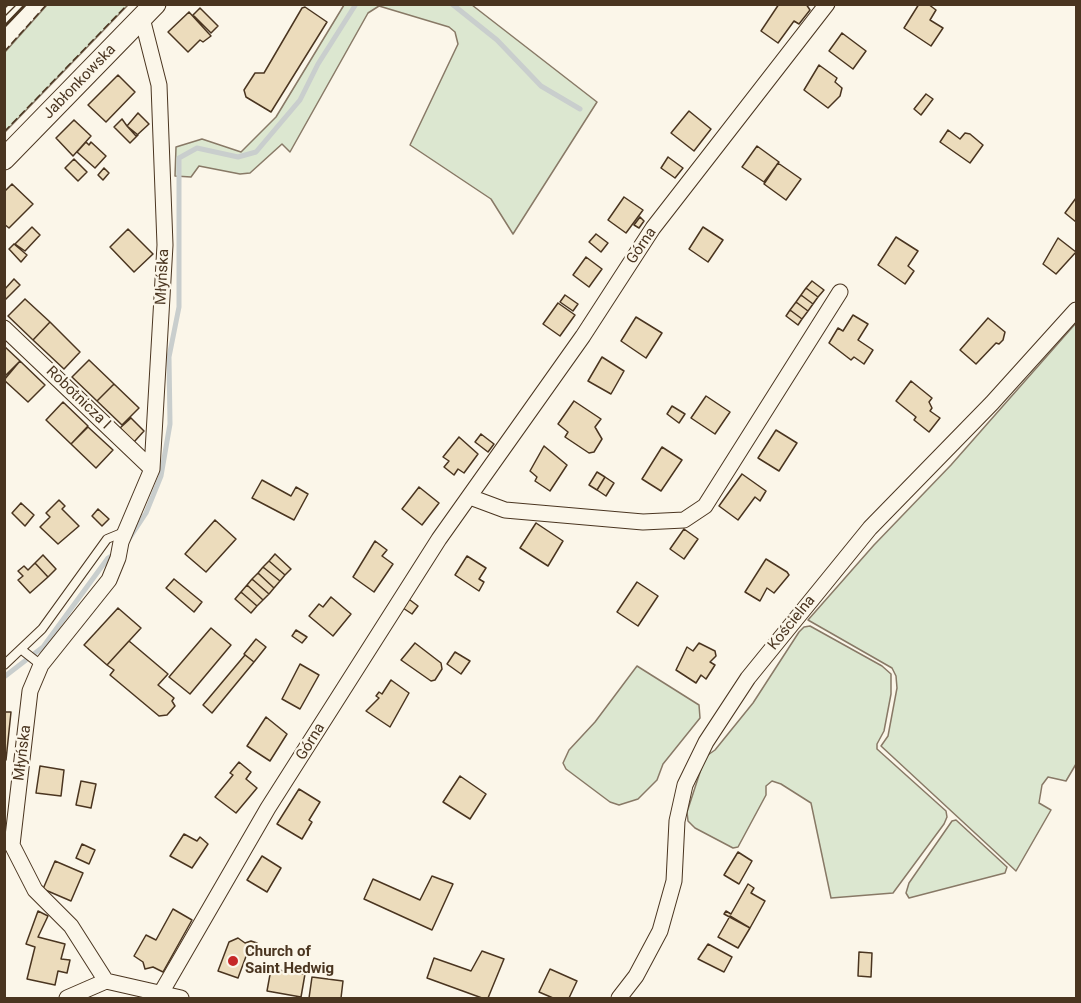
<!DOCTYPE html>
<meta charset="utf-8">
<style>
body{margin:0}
#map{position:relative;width:1081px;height:1003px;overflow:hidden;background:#fbf6e9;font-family:Roboto,sans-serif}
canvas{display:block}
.frame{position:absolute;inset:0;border:6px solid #4a3520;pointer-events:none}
</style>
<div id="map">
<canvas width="1081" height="1003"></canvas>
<div class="frame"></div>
</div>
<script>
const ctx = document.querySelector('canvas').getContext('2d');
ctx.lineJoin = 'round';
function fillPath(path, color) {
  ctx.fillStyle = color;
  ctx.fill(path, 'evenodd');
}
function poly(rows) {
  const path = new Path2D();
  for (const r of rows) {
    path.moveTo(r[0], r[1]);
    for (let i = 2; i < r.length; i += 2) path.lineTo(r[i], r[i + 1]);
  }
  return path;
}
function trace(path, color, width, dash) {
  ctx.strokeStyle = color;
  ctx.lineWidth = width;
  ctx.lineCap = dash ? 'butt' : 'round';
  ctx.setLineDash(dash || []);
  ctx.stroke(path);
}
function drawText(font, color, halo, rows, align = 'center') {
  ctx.font = font + ' Roboto,sans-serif';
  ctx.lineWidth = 4.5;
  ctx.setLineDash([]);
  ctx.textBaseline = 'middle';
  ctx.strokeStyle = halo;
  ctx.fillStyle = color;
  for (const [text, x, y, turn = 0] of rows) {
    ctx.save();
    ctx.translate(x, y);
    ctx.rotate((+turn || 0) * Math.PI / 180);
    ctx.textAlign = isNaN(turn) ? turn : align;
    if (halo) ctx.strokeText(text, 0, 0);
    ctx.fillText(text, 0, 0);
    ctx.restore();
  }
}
const green = poly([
 [47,5,128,5,5,132,5,52,47,5],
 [344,5,472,5,597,102,513,234,491,199,410,145,458,44,455,32,449,27,379,6,368,13,290,152,282,144,250,173,240,174,199,166,191,177,175,176,176,147,202,139,241,152,276,117,344,5],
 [1076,323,1076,764,1066,781,1048,777,1042,785,1039,803,1051,810,1016,871,881,746,888,736,897,688,896,676,892,668,808,620,874,545,951,465,1076,323],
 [810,626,882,666,891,674,891,694,884,731,877,744,877,749,946,811,947,817,944,824,893,893,831,898,811,803,781,784,772,781,766,786,766,795,738,847,733,848,695,828,688,821,687,812,705,757,715,750,753,703,799,632,804,627,810,626],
 [637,666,699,705,700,718,663,764,657,780,638,799,619,805,610,802,566,769,563,763,569,750,595,722,637,666],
 [956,820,1007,867,1005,873,909,898,906,893,909,883,952,821,956,820]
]);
fillPath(green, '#dce7d0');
trace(green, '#887966', 1.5);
trace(poly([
 [452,4,497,40,541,86,580,109],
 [125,545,146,513,161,476,170,424,169,357,179,307,179,158,197,148,238,157,256,152,300,100,318,64,356,4],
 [4,677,43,647,108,558,116,553]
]), '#c9cecd', 5);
const building = poly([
 [779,4,806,4,810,10,799,24,794,21,778,43,761,31,779,4],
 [919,4,928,4,936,10,930,20,943,28,931,46,904,28,919,4],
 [305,7,327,22,271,112,246,97,244,90,255,73,264,73,302,8,305,7],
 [200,8,218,26,211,33,193,15,200,8],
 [189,12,211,36,203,42,200,40,188,52,168,32,189,12],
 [842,33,866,51,853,69,829,51,842,33],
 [819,65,837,78,835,82,842,88,840,96,828,108,804,90,819,65],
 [118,75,135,92,106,122,88,105,118,75],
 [926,94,933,99,921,115,914,109,926,94],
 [689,111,711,129,694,151,671,133,689,111],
 [138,113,149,124,136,136,127,126,138,113],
 [122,119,127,126,138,135,130,143,114,127,122,119],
 [74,120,91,136,73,156,56,138,74,120],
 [948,130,960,139,965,133,970,134,983,145,970,163,940,142,948,130],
 [86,142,89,145,91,142,106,156,95,168,77,152,86,142],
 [757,146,779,162,764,182,742,167,757,146],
 [668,157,683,168,675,178,661,168,668,157],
 [74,159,87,172,78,181,65,168,74,159],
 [778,163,801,179,786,200,764,184,778,163],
 [104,168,109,173,103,180,98,175,104,168],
 [12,184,33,204,9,228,4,224,4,192,12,184],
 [624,197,643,210,626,233,608,220,624,197],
 [1076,198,1076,222,1065,213,1076,198],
 [640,217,644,221,639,228,634,225,640,217],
 [32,227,40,235,25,251,15,244,32,227],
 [703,227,723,240,708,262,689,249,703,227],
 [128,229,153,254,134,272,110,247,128,229],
 [596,234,608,243,601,252,589,242,596,234],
 [896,237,918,251,908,266,914,271,905,284,878,265,896,237],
 [1058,238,1076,252,1056,274,1043,264,1058,238],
 [14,244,27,255,21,262,9,249,14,244],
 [586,257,602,269,589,287,573,275,586,257],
 [14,279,20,285,5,300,4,290,14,279],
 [812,281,824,290,818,297,806,288,812,281],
 [806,288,818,297,813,304,801,295,806,288],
 [565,295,578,304,573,311,560,302,565,295],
 [801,295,813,304,808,311,796,302,801,295],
 [25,299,50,322,33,340,8,316,25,299],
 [796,302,808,311,802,319,790,310,796,302],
 [558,303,575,315,560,336,543,324,558,303],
 [790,310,802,319,798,325,786,316,790,310],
 [853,315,868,324,858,340,873,350,864,364,854,357,851,360,829,343,838,328,843,331,853,315],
 [636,317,662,333,646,358,621,341,636,317],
 [988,318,1005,332,1003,340,999,344,996,343,976,364,960,350,988,318],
 [50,322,80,352,64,369,33,340,50,322],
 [4,346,20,361,4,377,4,346],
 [602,357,624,371,611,394,588,381,602,357],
 [89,360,114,384,97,401,72,377,89,360],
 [20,361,45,385,28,402,4,380,20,361],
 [911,381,932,398,929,402,932,408,930,411,940,418,929,432,914,420,916,417,896,401,911,381],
 [114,384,139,408,122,425,97,401,114,384],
 [706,396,730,412,715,434,691,418,706,396],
 [574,401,601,419,595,427,602,439,594,452,589,453,565,437,568,432,558,424,574,401],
 [63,402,88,426,71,444,46,420,63,402],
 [672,406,685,414,679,423,667,414,672,406],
 [131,418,144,431,134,442,120,428,131,418],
 [88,427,113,450,96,468,71,444,88,427],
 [776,430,797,443,779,471,758,458,776,430],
 [481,434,494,444,488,452,475,442,481,434],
 [459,437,478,454,464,473,458,469,454,475,444,467,449,461,443,457,459,437],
 [544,446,567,465,550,491,535,481,537,477,530,471,544,446],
 [662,447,682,460,661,491,642,479,662,447],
 [597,472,605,477,597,490,589,485,597,472],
 [742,474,766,491,760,501,755,497,738,520,719,506,742,474],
 [605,477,614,483,606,496,597,490,605,477],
 [262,480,291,496,296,487,308,494,294,520,252,498,262,480],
 [419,487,439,503,422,525,402,509,419,487],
 [59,500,65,506,62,509,79,526,58,544,40,527,50,517,46,513,59,500],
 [21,503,34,515,25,526,12,513,21,503],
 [98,509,109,519,102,526,92,516,98,509],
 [215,520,236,539,206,572,185,554,215,520],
 [536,523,563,541,548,566,520,548,536,523],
 [684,529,698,539,684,559,670,549,684,529],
 [375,541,387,550,382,556,393,564,374,592,353,577,375,541],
 [275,554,291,569,285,575,269,561,275,554],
 [43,555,56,569,48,577,35,563,43,555],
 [467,556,486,568,479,579,484,582,479,591,455,575,467,556],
 [766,559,787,572,789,575,774,593,767,588,760,601,745,592,766,559],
 [269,561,285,575,280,581,263,567,269,561],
 [35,563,48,577,30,593,18,580,23,576,18,571,24,566,28,570,35,563],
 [263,567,280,581,274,588,258,573,263,567],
 [258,573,274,588,269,594,252,579,258,573],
 [174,579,202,602,194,612,166,588,174,579],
 [252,579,269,594,263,600,247,585,252,579],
 [637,582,658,596,638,626,617,612,637,582],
 [247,585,263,600,257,606,241,592,247,585],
 [241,592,257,606,251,613,235,599,241,592],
 [331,597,351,614,333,636,309,616,319,604,323,607,331,597],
 [406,597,418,606,412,614,400,606,406,597],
 [118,608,141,628,107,665,84,645,118,608],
 [211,628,231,645,190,694,169,677,211,628],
 [296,630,307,637,302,643,292,636,296,630],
 [256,639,266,647,254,662,244,654,256,639],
 [129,641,168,674,158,685,174,698,172,701,175,706,167,715,159,716,110,675,114,670,107,665,129,641],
 [415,643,441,663,442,669,435,680,431,681,401,660,415,643],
 [699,643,715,651,716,656,710,662,715,665,706,679,701,675,696,683,676,670,687,647,693,651,699,643],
 [455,652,470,661,461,674,447,664,455,652],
 [245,655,254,662,212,713,203,705,245,655],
 [300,664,319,675,300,709,282,699,300,664],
 [391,680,409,693,390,727,366,711,379,698,376,696,379,692,382,694,391,680],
 [4,712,11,712,6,760,4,759,4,712],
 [266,717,287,734,270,761,247,746,266,717],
 [239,762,251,772,246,779,257,788,236,813,215,797,233,775,230,773,239,762],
 [40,766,64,770,61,796,36,793,40,766],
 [460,776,486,794,470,819,443,802,460,776],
 [81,781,96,784,91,808,76,805,81,781],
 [299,789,320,802,309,820,312,822,302,839,277,824,299,789],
 [184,834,197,841,200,837,208,844,192,868,170,856,184,834],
 [82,844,95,850,89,864,76,858,82,844],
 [738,852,752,861,739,884,724,875,738,852],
 [262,856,281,868,267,892,247,880,262,856],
 [55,861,83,873,71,901,43,889,55,861],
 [432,876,453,884,432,930,364,899,373,879,420,900,432,876],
 [748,884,754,888,751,893,765,901,750,928,724,914,726,911,731,914,748,884],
 [173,909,192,920,163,972,153,967,145,969,143,962,134,956,146,935,156,940,173,909],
 [38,911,48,916,38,937,65,944,61,959,70,960,67,973,58,971,55,985,27,979,35,947,26,944,38,911],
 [730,916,750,928,738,948,718,937,730,916],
 [238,938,245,943,251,941,257,943,255,949,248,951,238,978,218,971,229,942,238,938],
 [708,944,732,957,724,972,698,959,708,944],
 [482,951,504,959,488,998,482,998,427,978,434,958,471,971,482,951],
 [859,952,872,953,871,977,858,976,859,952],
 [271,969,305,974,301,997,267,991,271,969],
 [550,969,577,981,569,998,553,998,539,992,550,969],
 [312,977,343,981,341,998,309,998,312,977]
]);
fillPath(building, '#ecdcbc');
trace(building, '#4a3520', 1.5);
const service = poly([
 [22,650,41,665],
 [4,665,42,629,107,539,124,532]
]);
const minor = poly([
 [4,328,152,469],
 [470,497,505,510,643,522,684,520,705,506,840,292],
 [106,981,71,926,35,890,12,845,30,691,41,665,109,580,118,558,121,542,152,469,165,245,159,85,142,18],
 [161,993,268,808,439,539,583,336,653,228,827,4],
 [67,998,106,981,181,998],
 [619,998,636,976,660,931,674,881,677,821,685,785,706,742,748,678,870,528,992,403,1076,310]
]);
const secondary = poly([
 [4,159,155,4]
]);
trace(service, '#4a3520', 10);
trace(minor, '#4a3520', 17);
trace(secondary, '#4a3520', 23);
trace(service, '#fbf6e9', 8);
trace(minor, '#fbf6e9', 15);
trace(secondary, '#fbf6e9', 21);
const rail = poly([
 [4,13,13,4]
]);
trace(rail, '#4a3520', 7);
trace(rail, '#fbf6e9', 4.5, [14]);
trace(poly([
 [4,52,47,4],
 [4,132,128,4]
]), '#4a3520', 1.5, [8, 3]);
trace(poly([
 [4,27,26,4]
]), '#4a3520', 3);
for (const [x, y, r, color] of [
 [233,961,6,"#c62828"]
]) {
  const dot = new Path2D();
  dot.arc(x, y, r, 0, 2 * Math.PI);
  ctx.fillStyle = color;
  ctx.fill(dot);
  trace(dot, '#fbf6e9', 2);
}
drawText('15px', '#4a3520', '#fbf6e9', [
 ["Jabłonkowska",80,82,-46],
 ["Górna",642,246,-56],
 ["Młyńska",163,277,-87],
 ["Robotnicza I",78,398,44],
 ["Kościelna",792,623,-51],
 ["Górna",311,742,-58],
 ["Młyńska",23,753,-83]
]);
drawText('bold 15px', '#4a3520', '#fbf6e9', [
 ["Church of",245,952],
 ["Saint Hedwig",245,969]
], 'left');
</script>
